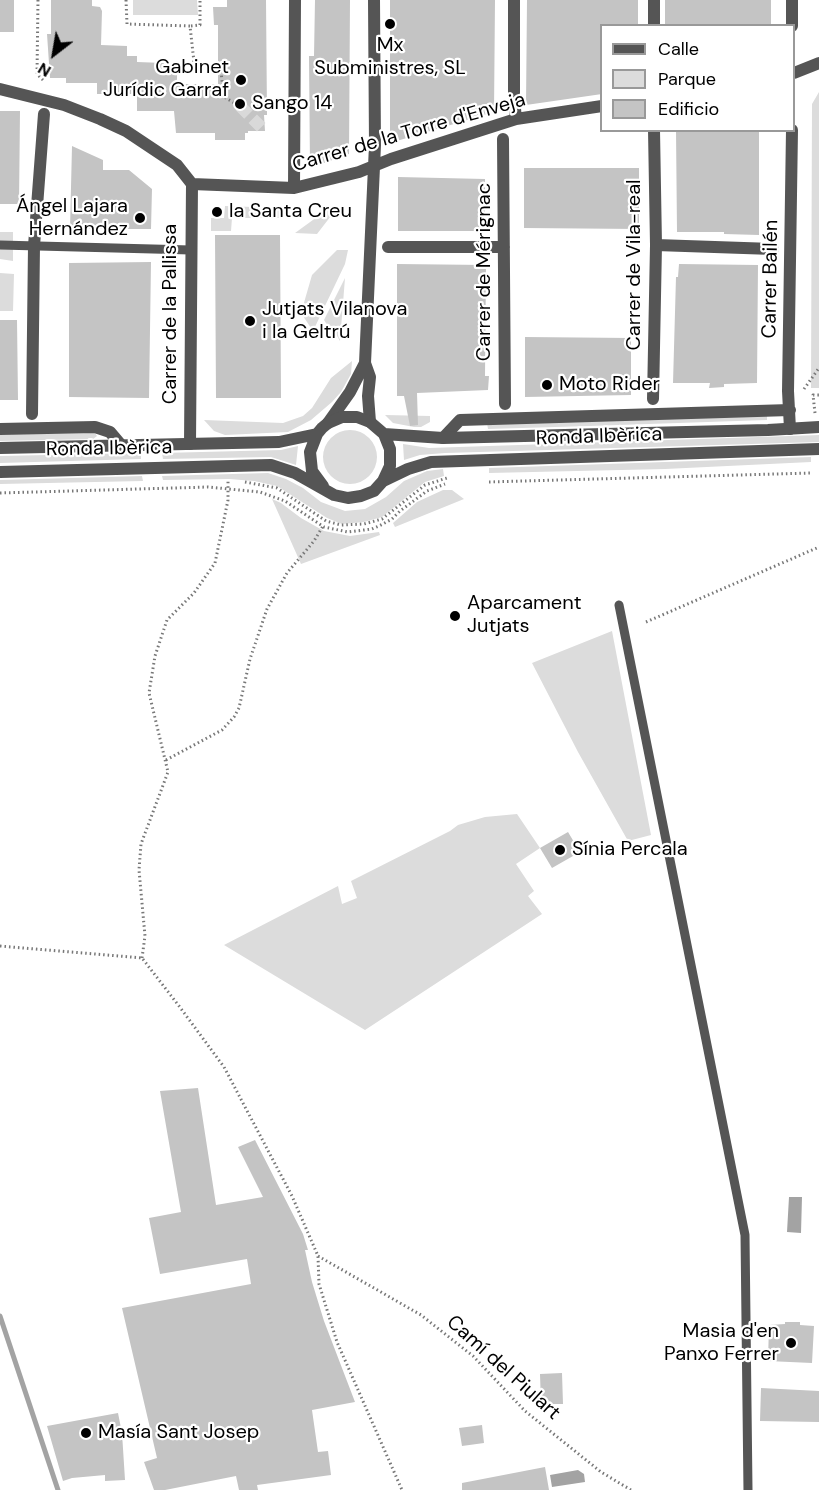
<!DOCTYPE html>
<meta charset="utf-8">
<style>
body{margin:0}
#map{position:relative;width:819px;height:1490px;overflow:hidden;background:#fff;font-family:"DM Sans",sans-serif}
canvas{display:block}
.legend{position:absolute;left:600px;top:24px;width:195px;height:108px;box-sizing:border-box;background:#fff;border:2px solid #999;margin:0;padding:8px 10px;list-style:none;font-size:18px;color:#000}
.legend li{display:flex;align-items:center;gap:12px;height:30px}
.legend b{width:30px;border:2px solid #999}
.north{position:absolute;left:24px;top:24px;width:60px;height:60px;-webkit-text-stroke:4px #fff;paint-order:stroke;rotate:211deg;font-size:16px;font-weight:700;line-height:24px;text-align:center;color:#000}
.north::after{content:'';display:block;margin:auto;width:21px;height:27px;background:#000;clip-path:polygon(50% 0,100% 100%,50% 72%,0 100%)}
</style>
<div id="map">
<canvas width="819" height="1490"></canvas>
<ul class="legend">
<li><b style="height:8px;background:#555"></b>Calle</li>
<li><b style="height:16px;background:#dcdcdc"></b>Parque</li>
<li><b style="height:16px;background:#c4c4c4"></b>Edificio</li>
</ul>
<div class="north">N</div>
</div>
<script>
const ctx = document.querySelector('canvas').getContext('2d');
ctx.lineJoin = 'round';
function fillPath(path, color) {
  ctx.fillStyle = color;
  ctx.fill(path, 'evenodd');
}
function poly(rows) {
  const path = new Path2D();
  for (const r of rows) {
    if (r.length === 3) {
      path.moveTo(r[0] + r[2], r[1]);
      path.arc(r[0], r[1], r[2], 0, 2 * Math.PI);
      continue;
    }
    path.moveTo(r[0], r[1]);
    for (let i = 2; i < r.length; i += 2) path.lineTo(r[i], r[i + 1]);
  }
  return path;
}
function trace(path, color, width, dash) {
  ctx.strokeStyle = color;
  ctx.lineWidth = width;
  ctx.lineCap = dash ? 'butt' : 'round';
  ctx.setLineDash(dash || []);
  ctx.stroke(path);
}
function drawText(font, color, halo, rows, align = 'center') {
  ctx.font = font + ' "DM Sans",sans-serif';
  ctx.lineWidth = 4.5;
  ctx.setLineDash([]);
  ctx.textBaseline = 'middle';
  ctx.strokeStyle = halo;
  ctx.fillStyle = color;
  for (const [text, x, y, turn = 0] of rows) {
    ctx.save();
    ctx.translate(x, y);
    ctx.rotate((+turn || 0) * Math.PI / 180);
    ctx.textAlign = isNaN(turn) ? turn : align;
    if (halo) ctx.strokeText(text, 0, 0);
    ctx.fillText(text, 0, 0);
    ctx.restore();
  }
}
fillPath(poly([
 [133,0,197,0,198,15,133,15],
 [819,92,819,388,811,388,812,104],
 [225,206,279,208,279,218,232,218,231,231,211,231,211,218,224,218],
 [328,209,332,209,334,212,317,234,295,233],
 [0,232,13,232,13,261,0,259],
 [337,250,348,250,345,264,313,331,301,313,312,275],
 [0,273,14,274,13,311,0,311],
 [345,278,340,341,333,329,331,331,324,320],
 [352,361,351,374,341,392,332,402,311,420,288,432,225,435,214,431,204,420,283,423,303,416,312,408,331,378],
 [385,415,430,416,430,422,421,427,414,427,393,423],
 [767,415,767,420,589,426,488,429,487,423],
 [350,457,27],
 [95,433,97,436,93,439,0,441,0,434],
 [819,435,819,442,445,453,420,455,404,460,403,444,429,448],
 [298,446,296,465,271,457,163,459,162,453,281,450],
 [141,453,141,459,0,463,0,456],
 [811,457,811,462,665,469,489,473,489,468],
 [443,469,444,476,425,482,382,517,364,522,342,524,327,518,277,486,254,481,229,479,163,480,162,476,268,473,286,479,303,488,321,502,345,511,365,509,386,497,404,481,427,471],
 [142,476,143,481,0,484,0,480],
 [443,490,452,490,464,499,395,527,393,523,417,502],
 [272,499,281,503,301,518,324,531,350,536,379,532,380,535,301,564],
 [612,631,651,835,628,841,578,752,532,663],
 [517,814,540,848,516,864,534,891,528,896,542,914,365,1030,224,945,338,886,342,904,357,898,351,881,450,831,458,825,485,817]
]), '#dcdcdc');
fillPath(poly([
 [789,1197,802,1197,801,1233,787,1232],
 [578,1470,584,1474,585,1482,552,1487,550,1475]
]), '#a3a3a3');
trace(poly([
 [0,1316,58,1490]
]), '#a3a3a3', 5);
fillPath(poly([
 [0,0,14,0,14,32,0,32],
 [51,0,92,0,92,6,100,7,102,11,101,45,127,46,127,56,137,56,137,62,164,63,164,73,177,73,177,84,218,84,218,25,214,25,213,7,227,7,227,0,266,0,267,115,264,115,265,131,248,131,248,133,245,133,245,140,215,140,215,133,176,133,174,111,137,111,137,94,97,94,97,83,66,83,66,78,50,78,47,34,51,34],
 [315,0,350,0,349,154,310,168,309,56,314,56],
 [390,0,495,0,494,112,390,143],
 [527,0,638,0,638,26,602,26,602,94,526,105],
 [665,0,771,0,771,26,665,26],
 [0,111,20,111,19,204,0,204],
 [676,130,759,130,759,235,724,234,724,232,677,232],
 [72,146,103,160,103,170,129,170,152,189,151,229,70,229],
 [524,168,639,168,639,229,524,228],
 [398,177,485,179,485,229,483,229,483,231,398,231],
 [215,235,280,235,281,398,216,398],
 [151,262,149,398,69,397,69,263],
 [397,264,486,265,485,376,489,376,488,390,417,393,418,425,410,426,404,396,397,396],
 [679,264,758,265,757,383,724,384,724,387,709,388,710,383,673,383,676,277,678,277],
 [0,320,17,320,18,400,0,400],
 [525,337,631,338,631,395,525,397],
 [568,832,580,852,552,868,540,848],
 [198,1088,216,1205,263,1197,238,1147,255,1140,303,1234,308,1250,305,1250,312,1282,324,1321,355,1402,312,1410,318,1452,328,1451,331,1475,257,1485,258,1490,239,1490,236,1476,165,1490,154,1490,144,1462,157,1458,122,1308,251,1284,247,1259,160,1274,149,1218,181,1212,160,1091],
 [785,1322,800,1322,800,1325,814,1326,812,1363,768,1361,769,1325,785,1324],
 [562,1373,563,1404,541,1404,540,1374],
 [761,1388,819,1391,819,1422,760,1421],
 [118,1413,122,1433,125,1480,105,1481,105,1475,72,1478,63,1481,47,1426],
 [482,1425,484,1443,462,1446,459,1428],
 [545,1467,549,1490,462,1490,462,1483]
]), '#c4c4c4');
trace(poly([
 [240,106,265,131]
]), '#d9d9d9', 12, [12, 6]);
trace(poly([
 [38,0,37,74,45,82],
 [126,0,127,24,190,26,195,71,221,72,224,97,240,106],
 [191,26,200,25,200,0],
 [804,389,819,368],
 [815,413,813,395,819,395],
 [245,482,277,488,326,521,341,525,364,524,382,519,425,485,447,478],
 [489,482,812,473],
 [0,493,208,487,260,492,285,501,324,527,348,532,372,529,379,526,392,519,400,511,427,491,445,484],
 [646,622,819,547],
 [166,760,222,730,234,717,239,708,250,659,267,609,287,573,314,541,323,526],
 [0,946,142,958,179,1006,224,1067,292,1196,318,1256,319,1284,337,1342,402,1490],
 [142,958,145,936,139,870,141,844,168,772,149,693,155,656,167,620,194,593,215,563,228,500,228,481],
 [318,1256,421,1315,473,1356,525,1411,601,1472,631,1490]
]), '#777', 3, [1.5, 3]);
trace(poly([
 [0,245,191,250],
 [619,605,745,1235,748,1490]
]), '#555', 9);
trace(poly([
 [503,139,505,404],
 [656,245,773,249],
 [388,247,504,247],
 [653,399,656,245,654,130],
 [32,414,34,246,44,114]
]), '#555', 12);
trace(poly([
 [514,0,514,98,516,119],
 [654,0,654,26],
 [792,26,792,0],
 [794,73,819,63],
 [0,89,64,105,100,119,126,131,177,165,192,184],
 [192,184,294,188,359,172,391,159,516,119,602,106],
 [294,188,295,0],
 [370,422,368,396,370,377,365,363,375,145,374,0],
 [328,423,350,392,365,363],
 [0,429,95,427,110,432,121,445],
 [790,429,788,391,792,130],
 [443,438,460,420,790,410],
 [190,444,192,184]
]), '#555', 12);
trace(poly([
 [384,434,443,438,768,430,819,427],
 [0,448,279,442,317,434],
 [0,472,271,465,295,473,334,495,348,498,361,496,374,491,383,481,408,469,431,462,819,449],
 [323,486,312,471,310,452,317,434,322,428,328,423,342,417,357,417,370,422,384,434,390,449,390,466,383,481]
]), '#555', 12);
for (const [x, y, r, color] of [
 [390,24,6,"#000"],
 [241,80,6,"#000"],
 [240,104,6,"#000"],
 [217,212,6,"#000"],
 [140,218,6,"#000"],
 [250,321,6,"#000"],
 [547,385,6,"#000"],
 [455,616,6,"#000"],
 [560,850,6,"#000"],
 [791,1343,6,"#000"],
 [86,1433,6,"#000"]
]) {
  const dot = new Path2D();
  dot.arc(x, y, r, 0, 2 * Math.PI);
  ctx.fillStyle = color;
  ctx.fill(dot);
  trace(dot, '#fff', 2);
}
drawText('20px', '#000', '#fff', [
 ["Mx",390,46,"center"],
 ["Subministres, SL",390,69,"center"],
 ["Gabinet",229,68,"right"],
 ["Jurídic Garraf",229,91,"right"],
 ["Sango 14",252,104],
 ["Ángel Lajara",128,207,"right"],
 ["Hernández",128,230,"right"],
 ["la Santa Creu",229,212],
 ["Jutjats Vilanova",262,310],
 ["i la Geltrú",262,333],
 ["Moto Rider",559,385],
 ["Aparcament",467,604],
 ["Jutjats",467,627],
 ["Sínia Percala",572,850],
 ["Masia d'en",779,1332,"right"],
 ["Panxo Ferrer",779,1355,"right"],
 ["Masía Sant Josep",98,1433]
], 'left');
drawText('20px', '#000', '#fff', [
 ["Carrer de la Torre d'Enveja",409,133,-16],
 ["Carrer de Vila-real",635,265,-90],
 ["Carrer de Mérignac",485,272,-90],
 ["Carrer Bailén",771,279,-89],
 ["Carrer de la Pallissa",171,314,-90],
 ["Ronda Ibèrica",599,437,-2],
 ["Ronda Ibèrica",109,449,-1],
 ["Camí del Piulart",503,1368,42]
]);
</script>
